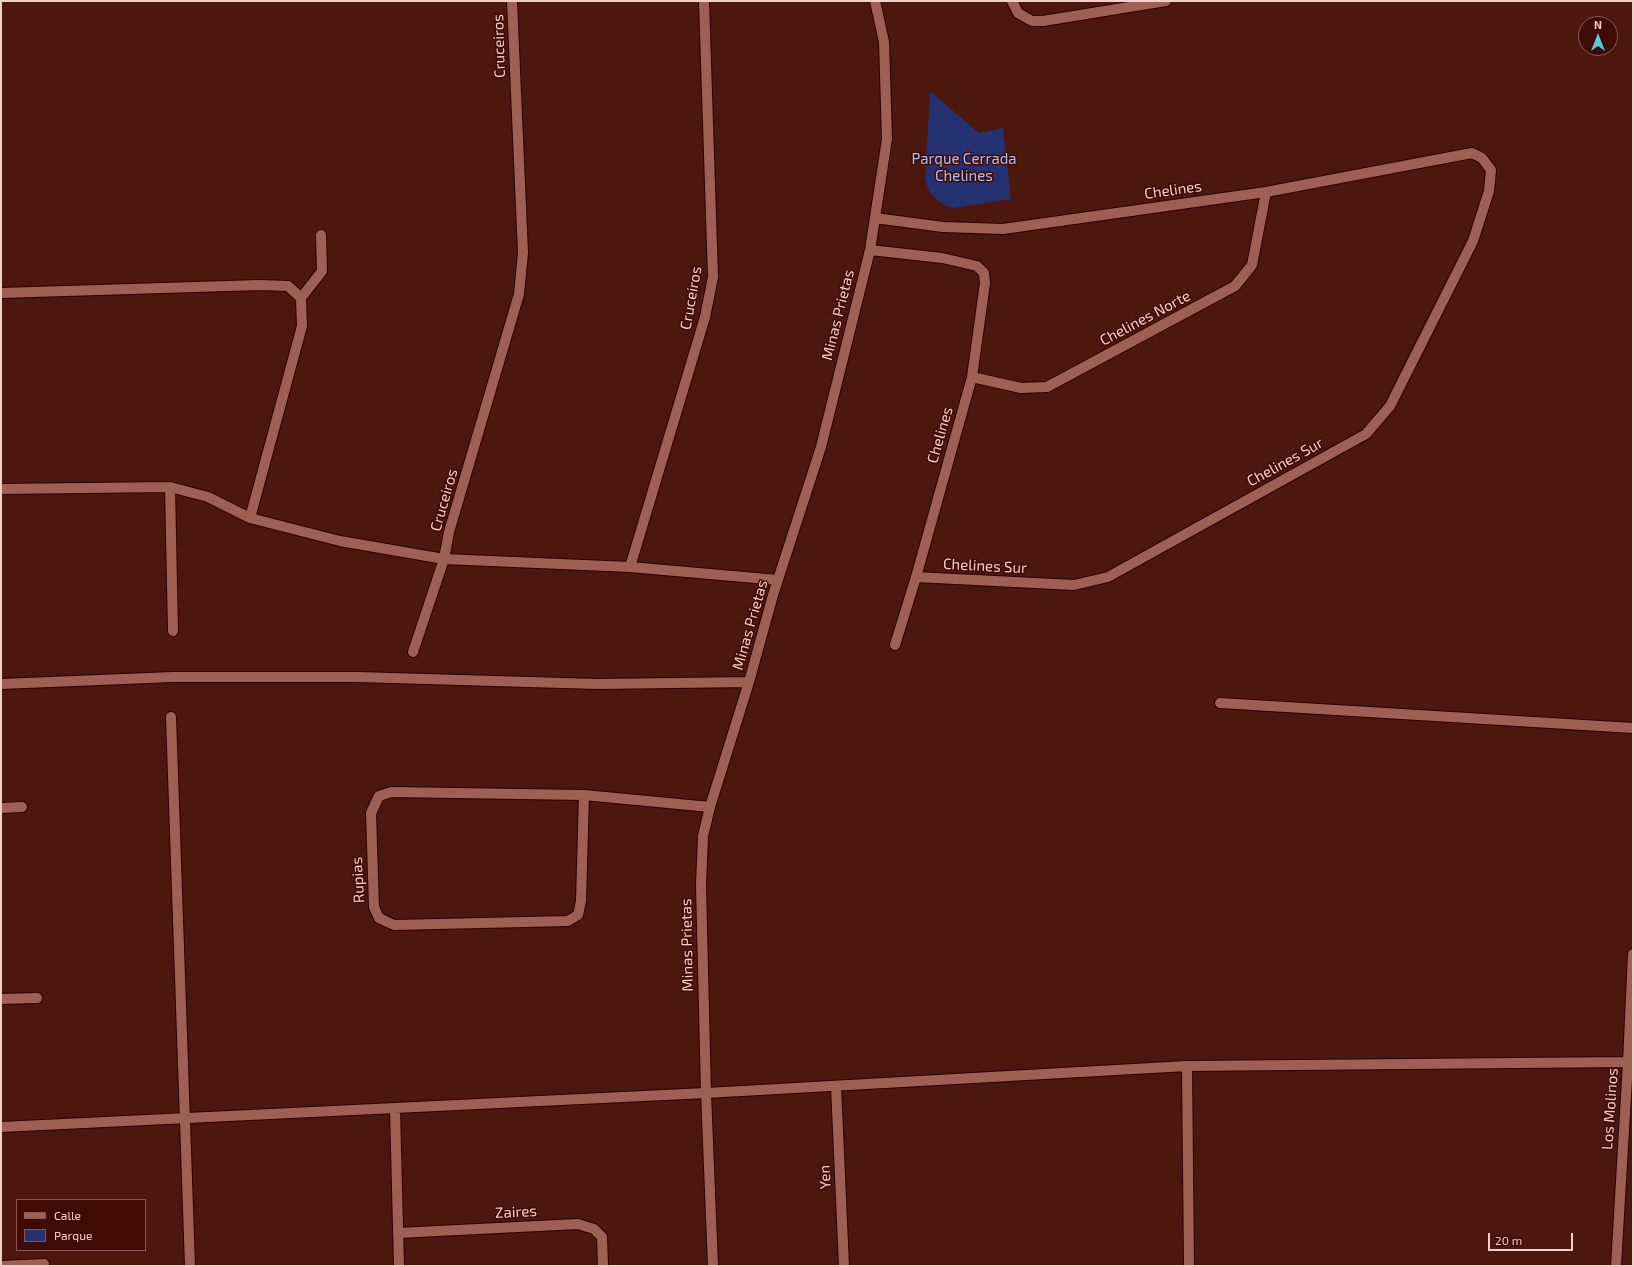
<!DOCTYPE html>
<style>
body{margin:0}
#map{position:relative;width:1634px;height:1267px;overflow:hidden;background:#4c170d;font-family:"Exo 2",sans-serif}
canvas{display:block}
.frame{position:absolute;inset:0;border:2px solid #f1cec6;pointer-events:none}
.legend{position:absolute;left:16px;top:1199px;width:130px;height:52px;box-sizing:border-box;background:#400b04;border:1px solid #875952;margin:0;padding:5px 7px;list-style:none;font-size:12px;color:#f1cec6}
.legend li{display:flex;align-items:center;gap:8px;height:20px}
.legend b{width:20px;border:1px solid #875952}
.north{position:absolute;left:1578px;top:16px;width:40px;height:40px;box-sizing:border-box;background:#400b04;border:1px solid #875952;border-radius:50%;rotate:0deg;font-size:11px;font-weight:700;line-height:16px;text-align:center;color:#f1cec6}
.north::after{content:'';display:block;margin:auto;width:14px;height:18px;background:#55cae0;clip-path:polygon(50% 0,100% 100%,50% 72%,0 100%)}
.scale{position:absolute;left:1488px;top:1233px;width:85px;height:18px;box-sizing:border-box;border:2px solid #f1cec6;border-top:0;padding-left:5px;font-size:12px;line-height:14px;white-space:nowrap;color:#f1cec6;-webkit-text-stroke:3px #400b04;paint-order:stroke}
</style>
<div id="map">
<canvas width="1634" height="1267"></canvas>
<div class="frame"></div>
<ul class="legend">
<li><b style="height:5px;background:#9d6053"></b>Calle</li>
<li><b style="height:11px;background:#263171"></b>Parque</li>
</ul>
<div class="north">N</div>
<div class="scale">20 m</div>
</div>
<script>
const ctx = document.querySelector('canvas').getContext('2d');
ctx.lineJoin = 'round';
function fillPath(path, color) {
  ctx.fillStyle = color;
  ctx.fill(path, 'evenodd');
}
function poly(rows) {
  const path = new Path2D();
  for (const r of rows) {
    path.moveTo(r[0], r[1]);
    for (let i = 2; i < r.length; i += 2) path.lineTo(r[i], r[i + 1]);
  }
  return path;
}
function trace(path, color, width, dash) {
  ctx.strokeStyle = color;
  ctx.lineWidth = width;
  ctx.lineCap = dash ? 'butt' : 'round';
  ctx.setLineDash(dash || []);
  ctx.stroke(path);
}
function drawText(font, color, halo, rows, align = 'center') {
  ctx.font = font + ' "Exo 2",sans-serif';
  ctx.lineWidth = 3;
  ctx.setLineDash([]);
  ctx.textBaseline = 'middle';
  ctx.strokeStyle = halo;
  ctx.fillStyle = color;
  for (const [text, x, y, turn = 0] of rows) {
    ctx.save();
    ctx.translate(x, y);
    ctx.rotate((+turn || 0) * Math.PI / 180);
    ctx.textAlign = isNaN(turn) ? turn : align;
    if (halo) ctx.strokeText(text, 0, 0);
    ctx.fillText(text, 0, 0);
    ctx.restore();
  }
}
fillPath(poly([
 [930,91,979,133,1003,128,1011,199,954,208,946,206,936,199,929,191,925,179]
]), '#263171');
const minor = poly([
 [1012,1,1018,13,1032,21,1043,21,1166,1],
 [875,218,943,227,1003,229,1266,192,1472,153,1482,158,1491,170,1489,191,1473,241,1390,406,1366,434,1108,577,1074,585,916,577],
 [870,250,942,258,977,266,984,273,985,283,972,377,916,577,895,645],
 [1,293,260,285,288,286,301,298,302,326,250,518,340,541,444,559,630,567,778,580],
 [301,298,322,271,321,235],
 [972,377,1021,388,1047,387,1235,286,1252,265,1266,192],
 [170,487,173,631],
 [1,489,170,487,208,497,250,518],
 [630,567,705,317,713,277,704,1],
 [413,652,444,559,449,532,519,294,523,253,512,1],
 [1,684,173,677,357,677,598,684,749,682],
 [1220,703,1633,728],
 [171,717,190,1266],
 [584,795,581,901,578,915,568,921,394,925,379,918,374,907,371,813,379,796,391,792,584,795,710,807],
 [1,808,22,807],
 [1,999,37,998],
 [1187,1066,1189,1266],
 [836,1086,844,1266],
 [395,1109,399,1266],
 [1,1127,706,1093,1187,1066,1628,1062],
 [398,1233,578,1224,594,1229,602,1237,603,1266],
 [1,1266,44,1264],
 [713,1266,706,1093,701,885,703,836,710,807,749,682,773,595,821,447,870,250,887,139,884,42,875,1],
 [1616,1266,1628,1062,1633,954]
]);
trace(minor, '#2f0000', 12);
trace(minor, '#9d6053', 10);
drawText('15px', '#f1cec6', '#400b04', [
 ["Cruceiros",499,46,-92],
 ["Chelines",1173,190,-8],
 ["Cruceiros",691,298,-80],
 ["Minas Prietas",838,315,-76],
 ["Chelines Norte",1145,318,-28],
 ["Chelines",940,435,-74],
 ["Chelines Sur",1285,462,-29],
 ["Cruceiros",444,500,-74],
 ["Chelines Sur",985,566,3],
 ["Minas Prietas",750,625,-74],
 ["Rupias",358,880,-93],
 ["Minas Prietas",687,945,-91],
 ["Los Molinos",1610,1109,-86],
 ["Yen",825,1177,-92],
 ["Zaires",516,1212,-3]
]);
drawText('15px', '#afbff4', '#400b04', [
 ["Parque Cerrada",964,159],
 ["Chelines",964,176]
]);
</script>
